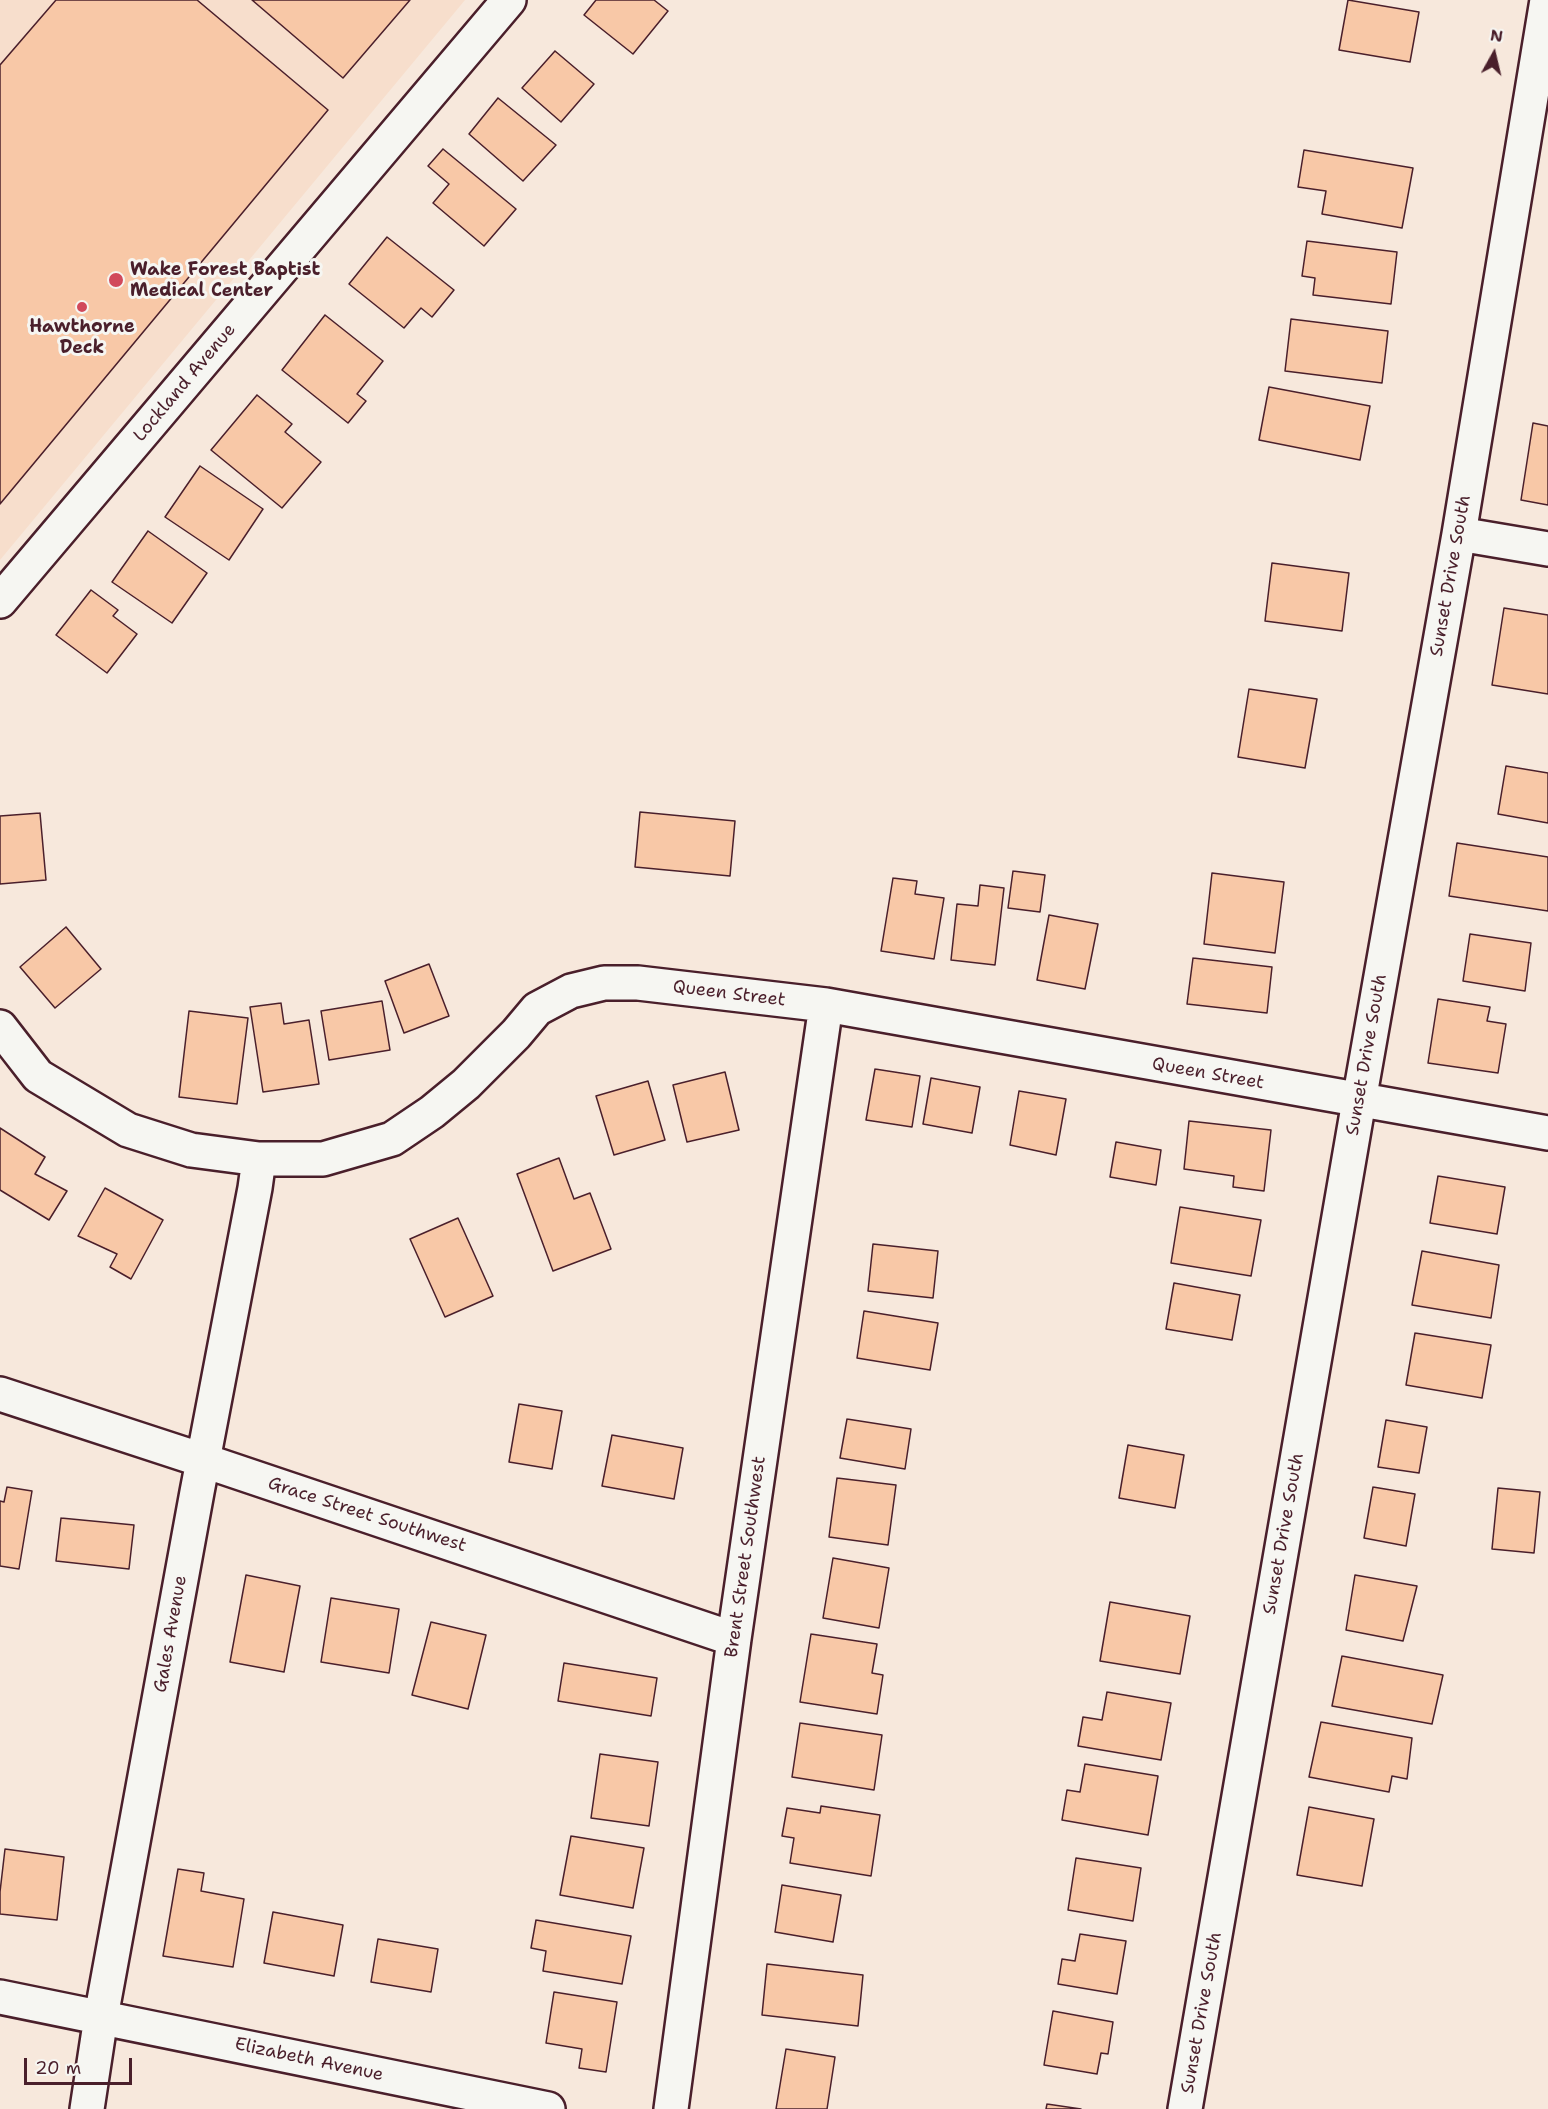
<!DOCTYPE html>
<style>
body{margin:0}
#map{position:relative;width:1548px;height:2109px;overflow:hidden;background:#f7e8dc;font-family:"Shantell Sans",sans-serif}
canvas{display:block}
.north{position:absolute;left:1464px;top:24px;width:60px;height:60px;-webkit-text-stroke:4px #f6f6f2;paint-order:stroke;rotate:8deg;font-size:16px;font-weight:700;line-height:24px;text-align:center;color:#4a1f2b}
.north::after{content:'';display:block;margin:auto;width:21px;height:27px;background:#4a1f2b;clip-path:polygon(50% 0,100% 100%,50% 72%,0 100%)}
.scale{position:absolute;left:24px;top:2058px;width:108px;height:27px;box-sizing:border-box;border:3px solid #4a1f2b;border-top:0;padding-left:8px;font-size:18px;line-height:21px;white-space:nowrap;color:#4a1f2b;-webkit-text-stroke:4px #f6f6f2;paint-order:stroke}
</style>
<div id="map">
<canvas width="1548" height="2109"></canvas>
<div class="north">N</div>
<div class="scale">20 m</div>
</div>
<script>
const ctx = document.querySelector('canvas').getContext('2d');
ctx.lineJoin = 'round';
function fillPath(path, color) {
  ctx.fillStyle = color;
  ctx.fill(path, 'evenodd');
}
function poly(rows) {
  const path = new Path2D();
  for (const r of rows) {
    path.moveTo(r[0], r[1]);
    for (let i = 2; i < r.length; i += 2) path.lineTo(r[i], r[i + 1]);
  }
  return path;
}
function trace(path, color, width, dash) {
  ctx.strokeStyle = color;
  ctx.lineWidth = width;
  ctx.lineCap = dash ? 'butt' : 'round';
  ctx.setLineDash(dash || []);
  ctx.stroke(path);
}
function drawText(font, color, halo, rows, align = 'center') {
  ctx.font = font + ' "Shantell Sans",sans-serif';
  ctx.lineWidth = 6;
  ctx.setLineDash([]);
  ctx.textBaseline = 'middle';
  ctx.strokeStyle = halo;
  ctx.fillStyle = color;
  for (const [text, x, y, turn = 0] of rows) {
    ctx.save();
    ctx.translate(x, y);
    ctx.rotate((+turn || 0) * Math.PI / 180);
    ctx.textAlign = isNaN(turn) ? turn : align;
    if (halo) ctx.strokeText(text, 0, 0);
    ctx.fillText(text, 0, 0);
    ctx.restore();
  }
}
fillPath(poly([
 [0,0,465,0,0,560]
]), '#f7decc');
const building = poly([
 [56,0,197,0,328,110,0,504,0,65,56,0],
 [252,0,410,0,343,78,252,0],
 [596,0,654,0,668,11,633,54,584,15,596,0],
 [1348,0,1419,12,1410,62,1339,50,1348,0],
 [555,51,594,84,561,122,522,88,555,51],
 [498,98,556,145,523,181,469,134,498,98],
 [443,149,516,209,484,246,433,203,449,184,428,166,443,149],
 [1304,150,1413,168,1402,228,1322,214,1326,191,1298,187,1304,150],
 [387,237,454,290,432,317,421,308,404,328,349,284,387,237],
 [1307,241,1397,252,1391,304,1313,295,1315,278,1302,276,1307,241],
 [325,315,383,361,357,394,366,401,348,423,282,370,325,315],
 [1291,319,1388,331,1382,383,1285,371,1291,319],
 [1269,387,1370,406,1360,460,1259,440,1269,387],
 [257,395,292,424,285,432,321,462,282,508,211,450,257,395],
 [1533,423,1548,426,1548,505,1521,500,1533,423],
 [200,466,263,509,229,560,165,517,200,466],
 [148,531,207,573,172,623,112,582,148,531],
 [1272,563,1349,573,1342,631,1265,621,1272,563],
 [91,590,118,610,113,616,137,634,107,673,56,635,91,590],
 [1504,608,1548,615,1548,694,1492,685,1504,608],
 [1249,689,1317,699,1305,768,1238,757,1249,689],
 [1506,766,1548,773,1548,823,1498,814,1506,766],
 [640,812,735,821,730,876,635,867,640,812],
 [40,813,46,880,0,884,0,816,40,813],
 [1457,843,1548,857,1548,911,1449,896,1457,843],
 [1013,871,1045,875,1040,912,1008,908,1013,871],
 [1212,873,1284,882,1275,953,1204,944,1212,873],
 [893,878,917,881,915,894,944,898,934,959,881,951,893,878],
 [980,885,1004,888,995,965,951,960,957,904,978,906,980,885],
 [1049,915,1098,924,1085,989,1037,980,1049,915],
 [66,927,101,969,55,1008,20,967,66,927],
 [1470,934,1531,943,1525,991,1463,981,1470,934],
 [1193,958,1272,967,1267,1013,1187,1004,1193,958],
 [429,964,449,1016,404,1033,385,981,429,964],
 [1438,999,1490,1007,1487,1021,1506,1024,1498,1073,1428,1063,1438,999],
 [382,1001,390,1050,329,1060,321,1011,382,1001],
 [281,1003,284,1024,309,1020,319,1084,263,1092,250,1007,281,1003],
 [189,1011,248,1018,237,1104,179,1097,189,1011],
 [875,1069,920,1076,912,1127,866,1120,875,1069],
 [725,1072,739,1130,687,1142,673,1085,725,1072],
 [931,1078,980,1087,972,1133,923,1124,931,1078],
 [648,1081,665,1140,614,1155,596,1096,648,1081],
 [1019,1091,1066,1099,1056,1155,1010,1145,1019,1091],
 [1189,1121,1271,1130,1264,1191,1233,1187,1234,1176,1184,1169,1189,1121],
 [0,1128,45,1157,35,1174,67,1191,49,1220,0,1190,0,1128],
 [1116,1142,1161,1150,1156,1185,1110,1177,1116,1142],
 [559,1158,574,1199,590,1193,611,1249,553,1271,517,1174,559,1158],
 [1438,1176,1505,1187,1497,1234,1430,1223,1438,1176],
 [105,1188,163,1220,131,1279,110,1267,117,1254,78,1236,105,1188],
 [1180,1207,1261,1220,1251,1276,1171,1263,1180,1207],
 [458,1218,493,1296,445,1317,410,1239,458,1218],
 [873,1244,938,1251,933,1298,868,1291,873,1244],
 [1422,1251,1499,1265,1491,1318,1412,1305,1422,1251],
 [1174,1283,1240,1295,1232,1340,1166,1329,1174,1283],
 [864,1311,938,1323,930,1370,857,1358,864,1311],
 [1415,1333,1491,1345,1482,1398,1406,1385,1415,1333],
 [519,1404,562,1411,552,1469,509,1462,519,1404],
 [847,1419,911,1429,905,1469,840,1458,847,1419],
 [1386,1420,1427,1427,1419,1473,1378,1467,1386,1420],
 [612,1435,683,1448,674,1499,602,1486,612,1435],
 [1128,1445,1184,1455,1175,1508,1119,1498,1128,1445],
 [837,1478,896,1485,888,1545,829,1537,837,1478],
 [7,1487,32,1491,19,1569,0,1566,0,1501,4,1502,7,1487],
 [1373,1487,1415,1494,1406,1546,1364,1538,1373,1487],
 [1498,1488,1540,1492,1534,1553,1492,1549,1498,1488],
 [61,1518,134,1525,129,1569,56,1561,61,1518],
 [833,1558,889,1568,879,1628,823,1618,833,1558],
 [246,1575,300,1586,284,1672,230,1662,246,1575],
 [1355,1575,1417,1586,1403,1641,1346,1630,1355,1575],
 [331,1598,399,1609,389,1673,321,1662,331,1598],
 [1110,1602,1190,1616,1180,1674,1100,1661,1110,1602],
 [431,1622,486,1635,468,1709,412,1695,431,1622],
 [811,1634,877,1644,872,1673,883,1675,877,1714,800,1702,811,1634],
 [1342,1656,1443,1675,1432,1724,1332,1706,1342,1656],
 [564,1663,657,1678,651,1716,558,1701,564,1663],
 [1107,1692,1171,1703,1161,1760,1078,1746,1083,1717,1102,1720,1107,1692],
 [1321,1722,1412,1738,1407,1779,1392,1776,1389,1792,1309,1777,1321,1722],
 [800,1723,882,1735,874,1790,792,1777,800,1723],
 [600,1754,658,1762,649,1826,591,1818,600,1754],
 [1085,1764,1158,1776,1148,1835,1062,1820,1067,1790,1080,1792,1085,1764],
 [821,1806,880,1815,871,1876,790,1863,794,1838,782,1836,787,1808,820,1813,821,1806],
 [1309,1807,1374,1819,1362,1886,1297,1875,1309,1807],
 [571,1836,644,1848,633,1908,560,1895,571,1836],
 [5,1849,64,1857,57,1920,0,1914,0,1892,5,1849],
 [1076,1858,1141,1868,1133,1921,1068,1910,1076,1858],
 [178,1869,204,1873,201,1891,244,1899,233,1967,163,1956,178,1869],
 [782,1885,841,1895,833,1942,775,1932,782,1885],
 [273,1912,343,1925,334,1976,264,1963,273,1912],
 [536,1920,631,1936,622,1984,543,1971,546,1951,531,1948,536,1920],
 [1080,1934,1126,1941,1117,1994,1058,1984,1062,1959,1075,1961,1080,1934],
 [378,1939,438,1949,431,1992,371,1982,378,1939],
 [767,1964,863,1975,858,2026,762,2015,767,1964],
 [554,1992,617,2002,606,2072,579,2068,582,2049,546,2043,554,1992],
 [1053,2011,1113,2022,1108,2054,1101,2053,1097,2074,1044,2065,1053,2011],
 [786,2049,835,2057,827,2109,776,2109,786,2049],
 [1047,2104,1081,2109,1046,2109,1047,2104]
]);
fillPath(building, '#f8c8a7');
trace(building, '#4a1f2b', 1.5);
const minor = poly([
 [1459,534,1548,549],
 [0,601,509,0],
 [0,1027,38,1076,128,1130,191,1150,259,1159,323,1159,392,1139,432,1112,466,1084,516,1034,537,1009,571,991,604,983,638,983,826,1005,1548,1133],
 [0,1394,202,1460,734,1639],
 [0,1997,548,2109],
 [87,2109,101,2017,197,1492,255,1188,259,1159],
 [671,2109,734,1639,826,1005],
 [1185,2109,1359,1101,1459,534,1547,0]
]);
trace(minor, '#4a1f2b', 38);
trace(minor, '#f6f6f2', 33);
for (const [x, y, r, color] of [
 [116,280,8,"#d1495b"],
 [82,307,6,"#d1495b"]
]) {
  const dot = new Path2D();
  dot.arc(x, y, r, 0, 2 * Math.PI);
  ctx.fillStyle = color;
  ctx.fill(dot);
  trace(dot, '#f6f6f2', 2);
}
drawText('bold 18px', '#4a1f2b', '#f6f6f2', [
 ["Wake Forest Baptist",130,270],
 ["Medical Center",130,291],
 ["Hawthorne",82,327,"center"],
 ["Deck",82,348,"center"]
], 'left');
drawText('18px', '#4a1f2b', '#f6f6f2', [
 ["Lockland Avenue",185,383,-50],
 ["Sunset Drive South",1451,576,-80],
 ["Queen Street",729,994,7],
 ["Sunset Drive South",1367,1055,-80],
 ["Queen Street",1208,1074,10],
 ["Grace Street Southwest",367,1515,18],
 ["Sunset Drive South",1284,1534,-80],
 ["Brent Street Southwest",746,1557,-82],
 ["Gales Avenue",171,1634,-80],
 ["Sunset Drive South",1202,2013,-80],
 ["Elizabeth Avenue",309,2060,12]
]);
</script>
